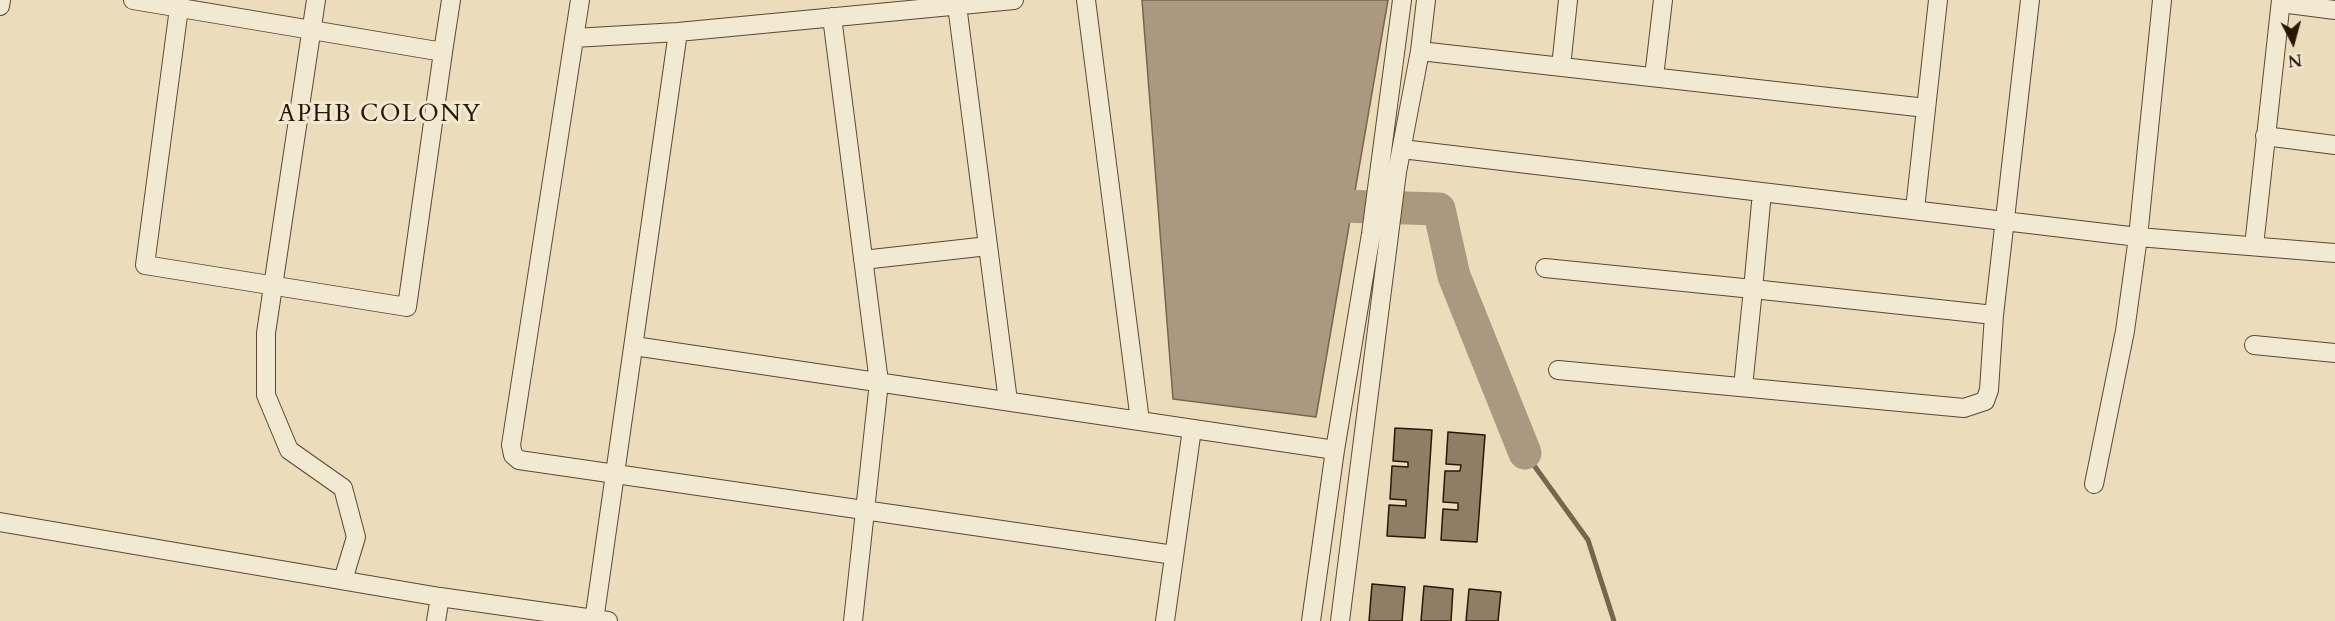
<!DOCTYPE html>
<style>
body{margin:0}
#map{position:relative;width:2335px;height:621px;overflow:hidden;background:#ebddbc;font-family:Cardo,serif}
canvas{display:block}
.north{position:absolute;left:2263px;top:12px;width:60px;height:60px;-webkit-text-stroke:4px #f2e9d3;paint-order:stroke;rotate:174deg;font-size:16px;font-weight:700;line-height:24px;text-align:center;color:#2b1605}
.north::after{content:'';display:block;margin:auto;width:21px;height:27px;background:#2b1605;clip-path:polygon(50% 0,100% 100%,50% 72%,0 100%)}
</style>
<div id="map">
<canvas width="2335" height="621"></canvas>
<div class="north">N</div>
</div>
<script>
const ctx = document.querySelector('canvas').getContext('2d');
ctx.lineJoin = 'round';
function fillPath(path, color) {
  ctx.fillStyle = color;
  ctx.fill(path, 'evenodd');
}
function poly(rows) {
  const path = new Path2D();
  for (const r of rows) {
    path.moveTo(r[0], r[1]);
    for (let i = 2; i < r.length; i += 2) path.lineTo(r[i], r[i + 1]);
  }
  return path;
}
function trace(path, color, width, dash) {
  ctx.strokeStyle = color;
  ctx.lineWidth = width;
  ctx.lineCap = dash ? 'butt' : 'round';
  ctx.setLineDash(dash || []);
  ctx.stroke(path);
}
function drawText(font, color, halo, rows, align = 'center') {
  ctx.font = font + ' Cardo,serif';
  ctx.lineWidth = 6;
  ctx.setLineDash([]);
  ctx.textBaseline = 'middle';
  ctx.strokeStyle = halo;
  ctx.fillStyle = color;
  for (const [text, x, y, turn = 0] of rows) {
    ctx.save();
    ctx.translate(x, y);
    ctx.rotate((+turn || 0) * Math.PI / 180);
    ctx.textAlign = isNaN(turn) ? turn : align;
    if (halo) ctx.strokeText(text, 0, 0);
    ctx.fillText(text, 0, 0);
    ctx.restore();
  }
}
const water = poly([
 [1142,0,1388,0,1316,417,1173,399,1142,0]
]);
fillPath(water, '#aa997e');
trace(water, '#77654e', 1.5);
trace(poly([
 [1525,453,1588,540,1614,621]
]), '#77654e', 5);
trace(poly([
 [1307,205,1439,209,1454,276,1525,453]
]), '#aa997e', 33);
const building = poly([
 [1395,428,1432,430,1425,538,1387,536,1389,505,1406,506,1406,500,1390,499,1392,466,1408,467,1408,462,1393,461,1395,428],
 [1448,432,1485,435,1477,542,1441,540,1443,509,1458,510,1458,503,1443,502,1445,471,1460,471,1461,465,1446,464,1448,432],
 [1372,584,1405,587,1402,621,1369,621,1372,584],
 [1424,586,1453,589,1451,621,1421,621,1424,586],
 [1469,589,1501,592,1498,621,1466,621,1469,589]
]);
fillPath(building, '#8f7d64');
trace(building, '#2b1605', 1.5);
const minor = poly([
 [133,0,443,52,451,0],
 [316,0,266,333,266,395,289,450,343,488,356,537,343,580],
 [580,0,511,445,513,455,519,460,1174,555],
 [1086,0,1140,421],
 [2281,3,2335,10],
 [957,5,1008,401],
 [0,6,1,0],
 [179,8,145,265,407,307,443,52],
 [832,17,879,382,853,621],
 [574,38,678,32,1014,0],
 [1420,51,1926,108],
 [1561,67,1568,0],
 [1654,77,1663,0],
 [2265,136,2335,145],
 [1402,149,2138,237,2335,253],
 [1762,192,1753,289,1994,315,2030,0],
 [1915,209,1938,0],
 [2254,246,2281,0],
 [863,260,988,246],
 [1545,268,1753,289,1743,387],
 [2254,345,2335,353],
 [634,346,1335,450],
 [1558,370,1964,408,1985,401,1989,390,1994,315],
 [2094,484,2125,331,2138,237,2162,0],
 [0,522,440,597],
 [436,621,440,597,608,621],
 [594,621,678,32],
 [1165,621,1192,429],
 [1311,621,1335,450,1371,234,1402,0],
 [1340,621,1397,172,1420,51,1426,0]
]);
trace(minor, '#5b4833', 20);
trace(minor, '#f2e9d3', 18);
ctx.letterSpacing = '1.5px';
drawText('24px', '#2b1605', '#f2e9d3', [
 ["APHB COLONY",380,115]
]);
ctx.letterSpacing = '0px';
</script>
